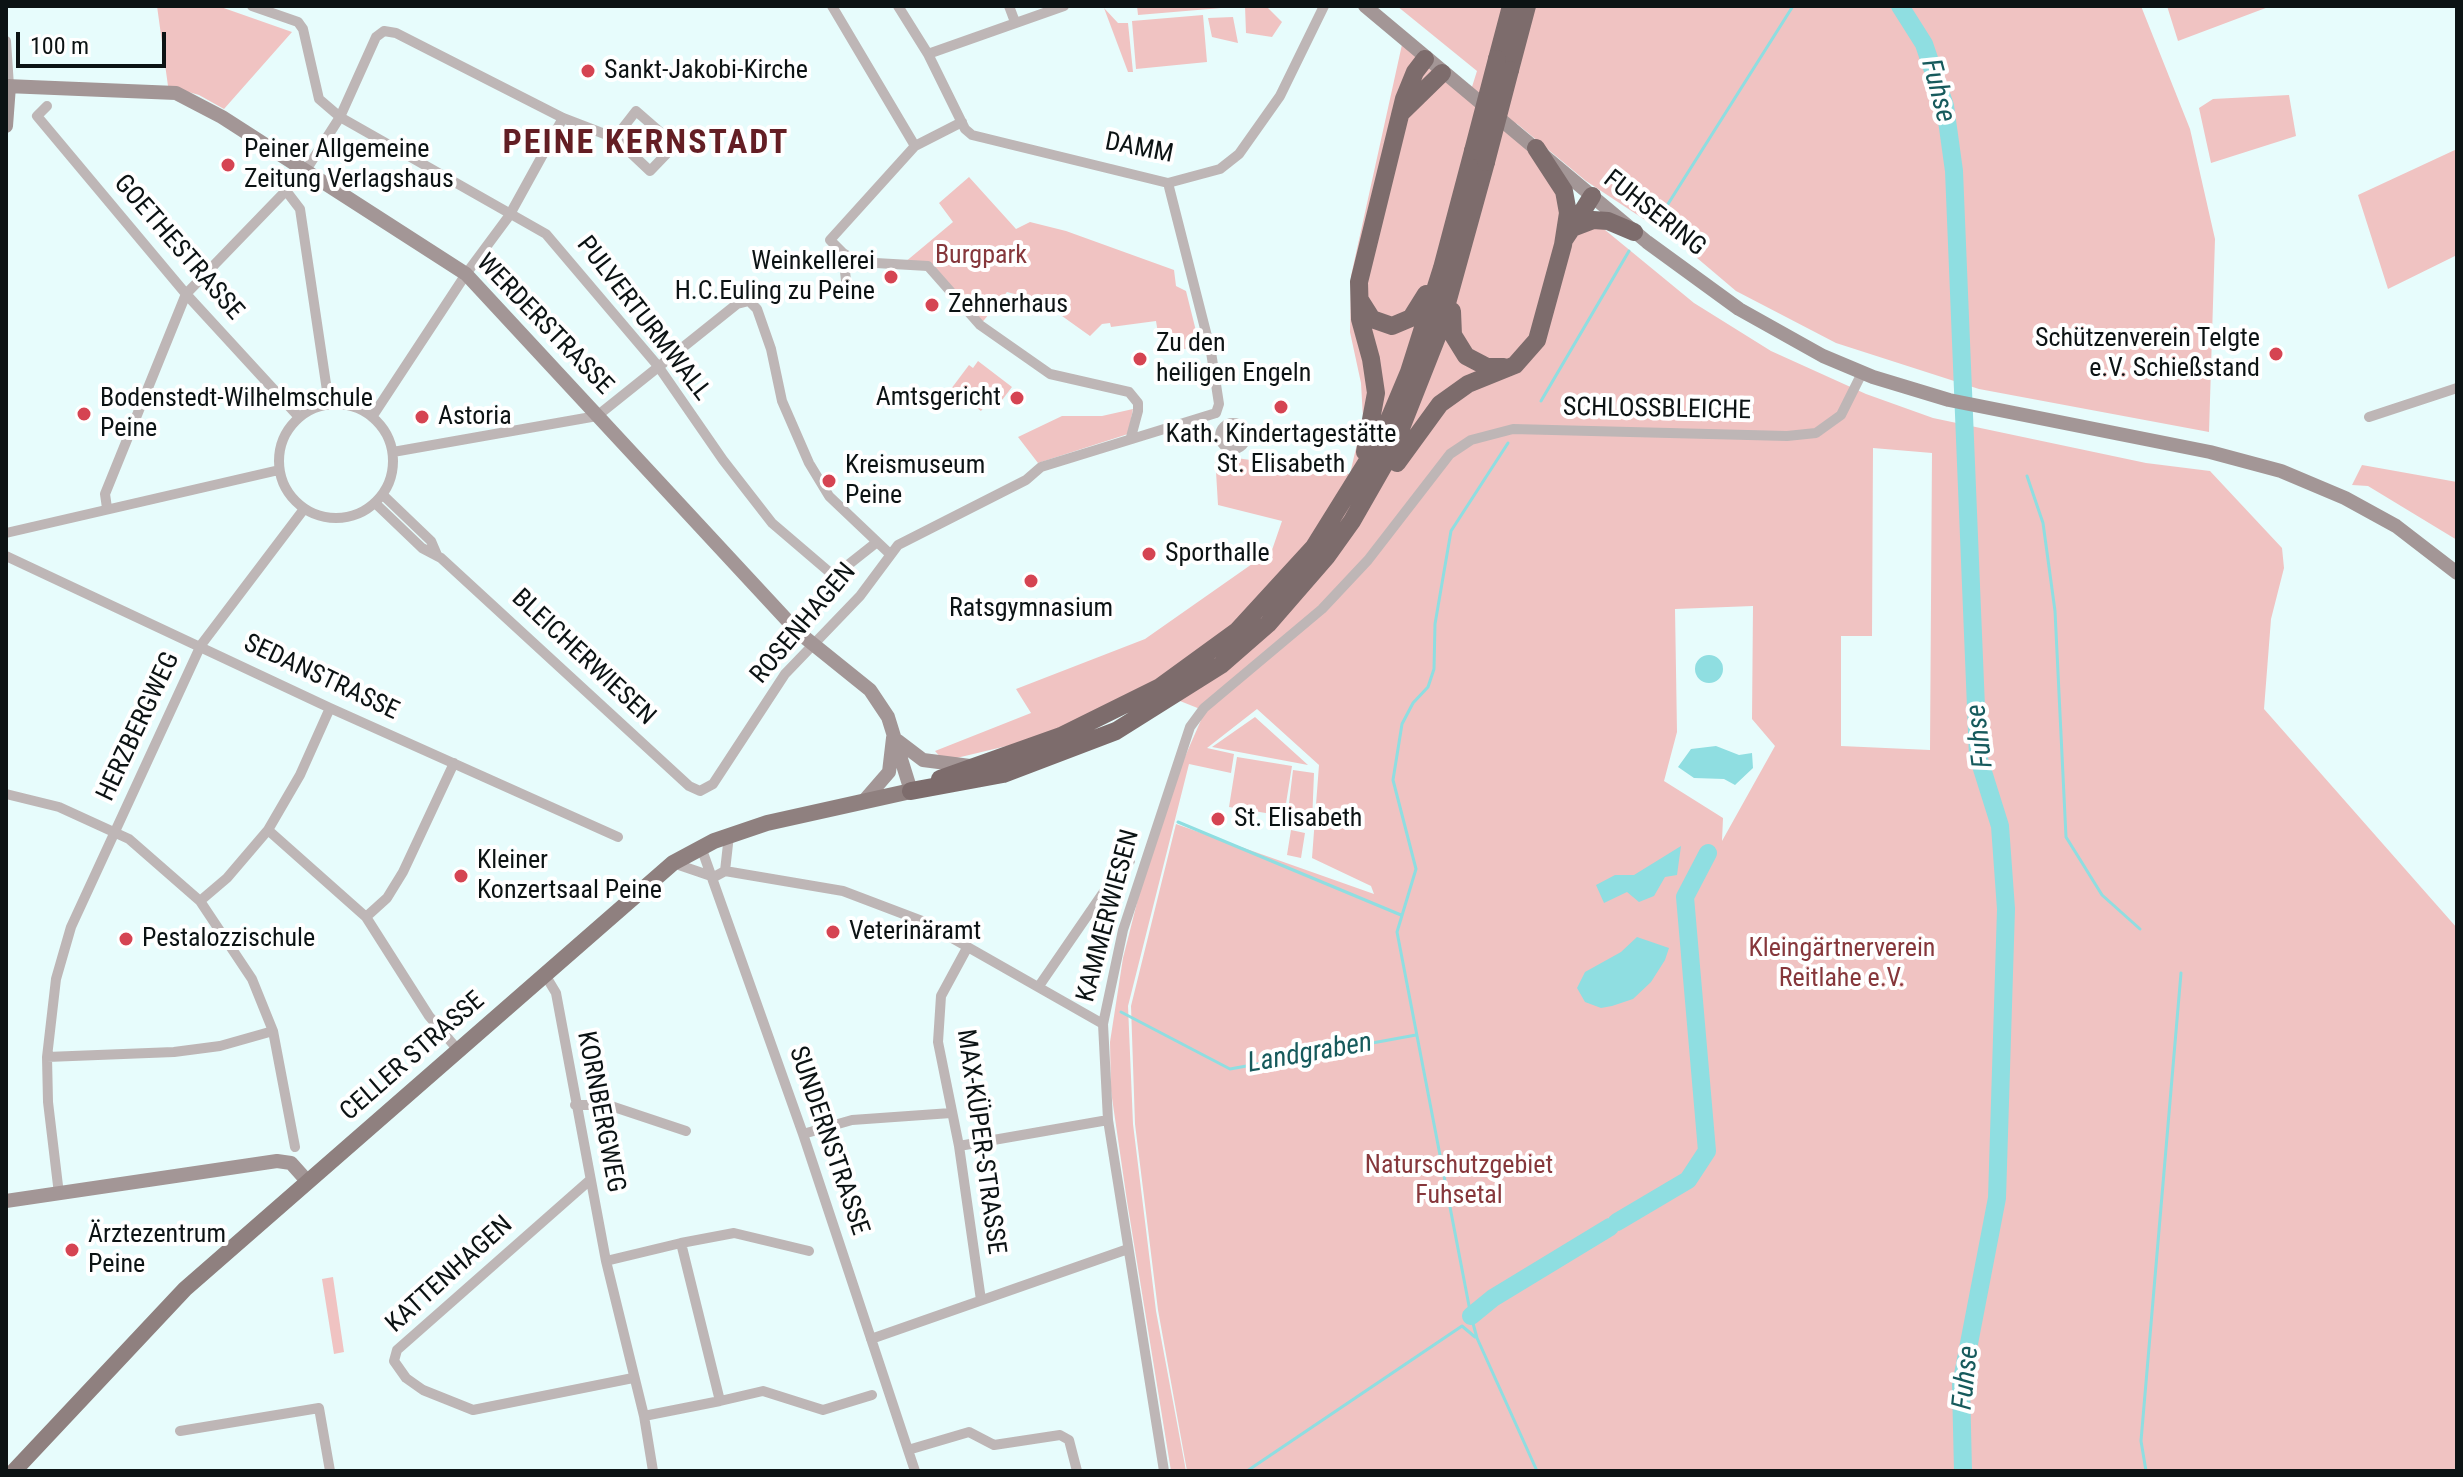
<!DOCTYPE html>
<meta charset="utf-8">
<style>
body{margin:0}
#map{position:relative;width:2463px;height:1477px;overflow:hidden;background:#e7fcfc;font-family:"Roboto Condensed",sans-serif}
canvas{display:block}
.frame{position:absolute;inset:0;border:8px solid #0c1314;pointer-events:none}
.scale{position:absolute;left:16px;top:32px;width:150px;height:36px;box-sizing:border-box;border:4px solid #0c1314;border-top:0;padding-left:10px;font-size:24px;line-height:28px;white-space:nowrap;color:#0c1314;-webkit-text-stroke:6px #fff;paint-order:stroke}
</style>
<div id="map">
<canvas width="2463" height="1477"></canvas>
<div class="frame"></div>
<div class="scale">100 m</div>
</div>
<script>
const ctx = document.querySelector('canvas').getContext('2d');
ctx.lineJoin = 'round';
function fillPath(path, color) {
  ctx.fillStyle = color;
  ctx.fill(path, 'evenodd');
}
function poly(rows) {
  const path = new Path2D();
  for (const r of rows) {
    if (r.length === 3) {
      path.moveTo(r[0] + r[2], r[1]);
      path.arc(r[0], r[1], r[2], 0, 2 * Math.PI);
      continue;
    }
    path.moveTo(r[0], r[1]);
    for (let i = 2; i < r.length; i += 2) path.lineTo(r[i], r[i + 1]);
  }
  return path;
}
function trace(path, color, width, dash) {
  ctx.strokeStyle = color;
  ctx.lineWidth = width;
  ctx.lineCap = dash ? 'butt' : 'round';
  ctx.setLineDash(dash || []);
  ctx.stroke(path);
}
function drawText(font, color, halo, rows, align = 'center') {
  ctx.font = font + ' "Roboto Condensed",sans-serif';
  ctx.lineWidth = 8;
  ctx.setLineDash([]);
  ctx.textBaseline = 'middle';
  ctx.strokeStyle = halo;
  ctx.fillStyle = color;
  for (const [text, x, y, turn = 0] of rows) {
    ctx.save();
    ctx.translate(x, y);
    ctx.rotate((+turn || 0) * Math.PI / 180);
    ctx.textAlign = isNaN(turn) ? turn : align;
    if (halo) ctx.strokeText(text, 0, 0);
    ctx.fillText(text, 0, 0);
    ctx.restore();
  }
}
fillPath(poly([
 [157,6,218,6,292,32,224,109,199,95,168,86],
 [1137,6,1245,6,1138,15],
 [1245,6,1266,6,1282,22,1272,37,1246,33],
 [1397,6,2141,6,2190,129,2215,239,2209,432,1979,389,1836,343,1736,291,1677,241,1586,181,1516,123,1554,188,1694,303,1771,351,1866,394,1933,418,2146,463,2210,471,2282,548,2284,568,2271,619,2264,709,2457,928,2457,1471,1187,1471,1158,1310,1135,1124,1131,1006,1176,824,1374,894,1371,886,1312,858,1319,765,1257,709,1207,748,1234,754,1231,773,1189,764,1128,1006,1133,1124,1156,1311,1186,1471,1171,1471,1127,1201,1111,1091,1110,1042,1123,958,1144,875,1173,784,1205,711,1150,689,1061,733,944,761,935,751,1031,713,1016,689,1145,639,1272,550,1282,521,1218,505,1215,455,1350,474,1363,418,1361,383,1350,332,1351,276,1403,40,1471,90,1477,71],
 [1873,448,1932,453,1930,750,1841,746,1841,636,1872,636],
 [1753,606,1752,719,1775,746,1722,841,1723,818,1664,781,1677,732,1675,609],
 [2167,6,2271,6,2178,41],
 [1104,8,1118,23,1128,23,1133,72,1128,72],
 [1203,15,1207,62,1136,69,1132,21],
 [1233,17,1238,43,1212,37,1208,18],
 [2289,95,2296,136,2211,163,2199,108,2213,99],
 [2457,149,2457,255,2388,289,2358,195],
 [969,177,1016,229,1030,222,1066,231,1174,270,1176,286,1186,291,1200,347,1161,352,1156,321,1111,327,1110,323,1102,324,1090,336,1041,301,1007,292,980,325,935,274,904,263,953,222,939,203],
 [978,361,1012,387,999,404,991,398,981,411,951,389,969,365,973,368],
 [1133,409,1128,434,1038,463,1018,437,1062,416,1102,416],
 [2362,465,2457,482,2457,540,2368,486,2352,485],
 [1255,717,1308,765,1212,747],
 [1237,757,1292,766,1284,816,1229,807],
 [1293,770,1314,773,1312,823,1287,820],
 [1291,830,1305,833,1301,858,1287,855],
 [333,1277,344,1352,334,1354,322,1279]
]), '#f0c3c2');
fillPath(poly([
 [1709,669,14],
 [1716,746,1739,755,1752,753,1753,768,1735,785,1724,779,1694,778,1678,767,1691,749],
 [1681,846,1677,875,1665,877,1654,896,1639,902,1627,892,1604,903,1596,885,1615,875,1634,875],
 [1637,937,1669,948,1665,960,1651,982,1633,999,1612,1006,1601,1008,1585,1002,1577,988,1585,972,1621,952]
]), '#8fdee1');
trace(poly([
 [1656,223,1793,6],
 [1541,401,1629,251],
 [1508,443,1451,531,1435,624,1434,669,1428,687,1413,703,1402,724,1393,780,1416,869,1397,932,1471,1316,1477,1338,1537,1471],
 [2027,476,2043,523,2055,611,2066,837,2102,895,2140,929],
 [1178,822,1401,915],
 [1121,1012,1230,1069,1416,1035],
 [1247,1471,1462,1326,1475,1337],
 [2146,1471,2141,1441,2181,973]
]), '#8fdee1', 3);
trace(poly([
 [1900,6,1924,44,1945,106,1954,171,1978,756,2000,826,2006,909,1997,1198,1961,1385,1963,1471],
 [1617,1222,1688,1180,1707,1151,1685,897,1708,853],
 [1471,1316,1493,1298,1610,1227]
]), '#8fdee1', 18);
trace(poly([
 [252,6,298,22,303,29,319,99,340,117,546,234,658,366,723,460,772,523,834,576,877,542],
 [832,6,915,146],
 [898,6,928,54,965,129,972,135,1168,183,1220,169,1239,154,1280,96,1324,6],
 [1009,6,1015,22],
 [6,41,9,86],
 [928,54,1064,6],
 [47,106,37,116,186,294,299,417],
 [1168,183,1211,352,1219,404,1216,413],
 [287,192,300,209,329,404],
 [843,253,858,262,928,266,980,325,1050,374,1129,392,1138,403,1138,411,1131,437],
 [847,290,843,253,830,240,915,146,962,122],
 [336,461,57],
 [372,417,466,274,509,216,563,118],
 [2369,417,2457,388],
 [1233,436,13],
 [393,452,597,416,737,304,749,301,757,309,771,349,782,401,809,463,829,496,889,553],
 [383,495,431,541,437,555],
 [375,503,422,548,441,558,689,786,700,791,713,784,785,674,860,596,898,545,1026,480,1041,467,1216,413],
 [107,508,105,494,186,294,306,170,340,117,376,37,384,31,396,33,563,118,615,138,650,171,675,145,636,111,615,138],
 [6,533,279,470],
 [6,556,330,708,618,837],
 [6,794,59,807,129,839,200,901,252,979,273,1031,295,1147],
 [268,830,366,917,429,1016,458,1050],
 [701,847,803,1134,915,1471],
 [673,863,714,877],
 [725,871,729,835],
 [714,877,725,871,843,891,922,921,1103,1024],
 [200,901,227,878,268,830,300,775,330,708],
 [366,917,387,898,403,872,454,763],
 [967,948,941,996,938,1042,959,1146,981,1300],
 [544,973,556,993,606,1261,644,1416,653,1471],
 [1039,986,1114,877,1130,861],
 [47,1057,174,1052,220,1046,273,1031],
 [575,1105,608,1105,686,1131],
 [803,1134,852,1120,951,1113],
 [959,1146,1108,1120],
 [590,1180,397,1350,394,1361,406,1378,423,1390,473,1410,633,1378],
 [59,1194,48,1102,47,1057,56,979,71,927,201,645,304,509],
 [681,1243,734,1233,809,1251],
 [606,1261,681,1243,720,1401,644,1416],
 [871,1339,1128,1249],
 [720,1401,763,1391,823,1410,872,1395],
 [180,1431,319,1408,330,1471],
 [908,1450,969,1432,994,1445,1060,1435,1069,1440,1077,1471],
 [1164,1471,1108,1120,1103,1024,1123,930,1190,727,1204,708,1322,609,1368,560,1450,454,1471,440,1513,429,1787,436,1816,433,1841,415,1862,373]
]), '#beb6b6', 10);
trace(poly([
 [1365,6,1647,242,1739,309,1823,356,1873,377,1949,400,2210,452,2281,471,2345,498,2396,526,2457,573],
 [6,86,176,93,222,117,466,274,798,632,870,690,888,717,911,791],
 [6,126,9,86],
 [898,741,923,760,970,766],
 [863,802,889,772,893,738],
 [6,1201,277,1161,291,1163,308,1182]
]), '#a39696', 14);
trace(poly([
 [14,1471,185,1289,673,863,714,841,767,823,911,791]
]), '#8f807f', 16);
trace(poly([
 [1497,59,1511,6],
 [1510,70,1527,6],
 [1400,114,1442,73],
 [1572,228,1592,196],
 [1564,240,1572,228,1593,220,1608,221,1634,232],
 [1360,300,1372,319,1392,326,1411,318,1426,294],
 [1452,311,1453,335,1466,356,1487,367,1504,367],
 [1365,452,1376,393,1371,359,1360,319,1359,282,1404,99,1415,72,1425,59],
 [1397,463,1440,404,1468,384,1515,365,1537,340,1563,245,1568,213,1564,191,1536,148],
 [940,779,1061,736,1160,687,1237,631,1314,547,1380,441,1409,372,1442,268,1473,151],
 [911,791,1003,774,1116,731,1221,665,1268,624,1327,556,1352,521,1392,451,1439,332,1486,162]
]), '#7d6c6c', 18);
trace(poly([
 [1473,151,1497,59],
 [1486,162,1510,70]
]), '#7d6c6c', 18);
for (const [x, y, r, color] of [
 [588,71,8,"#d54452"],
 [228,165,8,"#d54452"],
 [891,277,8,"#d54452"],
 [932,305,8,"#d54452"],
 [2276,354,8,"#d54452"],
 [1140,359,8,"#d54452"],
 [1017,398,8,"#d54452"],
 [1281,407,8,"#d54452"],
 [84,414,8,"#d54452"],
 [422,417,8,"#d54452"],
 [829,481,8,"#d54452"],
 [1149,554,8,"#d54452"],
 [1031,581,8,"#d54452"],
 [1218,819,8,"#d54452"],
 [461,876,8,"#d54452"],
 [833,932,8,"#d54452"],
 [126,939,8,"#d54452"],
 [72,1250,8,"#d54452"]
]) {
  const dot = new Path2D();
  dot.arc(x, y, r, 0, 2 * Math.PI);
  ctx.fillStyle = color;
  ctx.fill(dot);
  trace(dot, '#fff', 3);
}
drawText('26px', '#0c1314', '#fff', [
 ["Sankt-Jakobi-Kirche",604,71],
 ["Peiner Allgemeine",244,150],
 ["Zeitung Verlagshaus",244,180],
 ["Weinkellerei",875,262,"right"],
 ["H.C.Euling zu Peine",875,292,"right"],
 ["Zehnerhaus",948,305],
 ["Schützenverein Telgte",2260,339,"right"],
 ["e.V. Schießstand",2260,369,"right"],
 ["Zu den",1156,344],
 ["heiligen Engeln",1156,374],
 ["Amtsgericht",1001,398,"right"],
 ["Bodenstedt-Wilhelmschule",100,399],
 ["Peine",100,429],
 ["Astoria",438,417],
 ["Kath. Kindertagestätte",1281,435,"center"],
 ["St. Elisabeth",1281,465,"center"],
 ["Kreismuseum",845,466],
 ["Peine",845,496],
 ["Sporthalle",1165,554],
 ["Ratsgymnasium",1031,609,"center"],
 ["St. Elisabeth",1234,819],
 ["Kleiner",477,861],
 ["Konzertsaal Peine",477,891],
 ["Veterinäramt",849,932],
 ["Pestalozzischule",142,939],
 ["Ärztezentrum",88,1235],
 ["Peine",88,1265]
], 'left');
drawText('26px', '#0c1314', '#fff', [
 ["DAMM",1139,149,11],
 ["FUHSERING",1654,214,38],
 ["GOETHESTRASSE",178,248,49],
 ["PULVERTURMWALL",643,319,52],
 ["WERDERSTRASSE",544,325,46],
 ["SCHLOSSBLEICHE",1657,410,1],
 ["ROSENHAGEN",804,624,-50],
 ["BLEICHERWIESEN",583,658,43],
 ["SEDANSTRASSE",321,678,25],
 ["HERZBERGWEG",139,727,-65],
 ["KAMMERWIESEN",1109,916,-75],
 ["CELLER STRASSE",413,1057,-41],
 ["KORNBERGWEG",600,1112,79],
 ["SUNDERNSTRASSE",828,1141,71],
 ["MAX-KÜPER-STRASSE",980,1142,82],
 ["KATTENHAGEN",450,1275,-42]
]);
drawText('26px', '#86373b', '#fff', [
 ["Burgpark",981,256],
 ["Kleingärtnerverein",1842,949],
 ["Reitlahe e.V.",1842,979],
 ["Naturschutzgebiet",1459,1166],
 ["Fuhsetal",1459,1196]
]);
drawText('italic 28px', '#165a5c', '#fff', [
 ["Fuhse",1937,91,75],
 ["Fuhse",1981,736,-97],
 ["Landgraben",1310,1054,-10],
 ["Fuhse",1967,1378,-84]
]);
ctx.letterSpacing = '2px';
drawText('bold 34px', '#641e24', '#fff', [
 ["PEINE KERNSTADT",646,144]
]);
ctx.letterSpacing = '0px';
</script>
